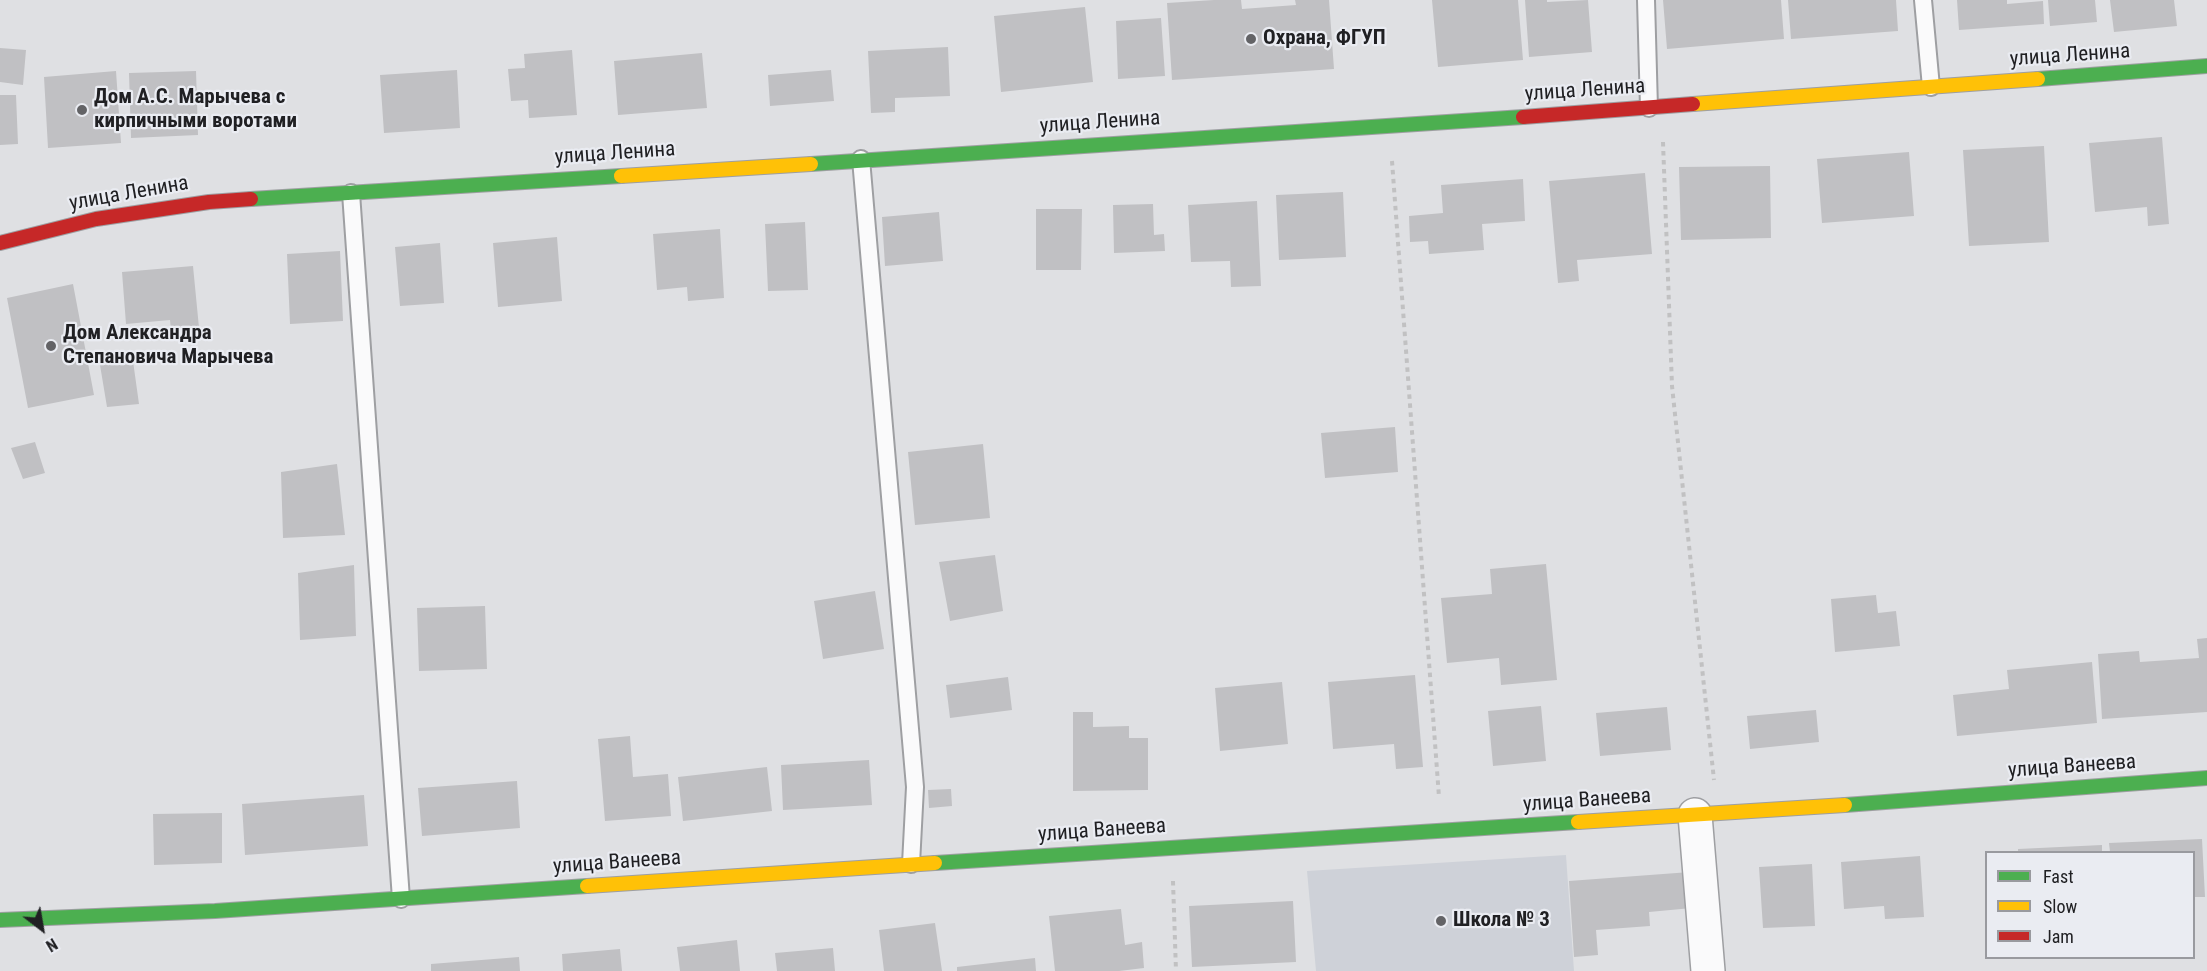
<!DOCTYPE html>
<meta charset="utf-8">
<style>
body{margin:0}
#map{position:relative;width:2207px;height:971px;overflow:hidden;background:#dfe0e3;font-family:"Roboto Condensed",sans-serif}
canvas{display:block}
.legend{position:absolute;left:1985px;top:851px;width:210px;height:108px;box-sizing:border-box;background:#eaecf2;border:2px solid #999a9f;margin:0;padding:8px 10px;list-style:none;font-size:18px;color:#202023}
.legend li{display:flex;align-items:center;gap:12px;height:30px}
.legend b{width:30px;border:2px solid #999a9f}
.north{position:absolute;left:12px;top:899px;width:60px;height:60px;-webkit-text-stroke:4px #eaecf2;paint-order:stroke;rotate:149deg;font-size:16px;font-weight:700;line-height:24px;text-align:center;color:#202023}
.north::after{content:'';display:block;margin:auto;width:21px;height:27px;background:#202023;clip-path:polygon(50% 0,100% 100%,50% 72%,0 100%)}
</style>
<div id="map">
<canvas width="2207" height="971"></canvas>
<ul class="legend">
<li><b style="height:8px;background:#4caf50"></b>Fast</li>
<li><b style="height:8px;background:#ffc107"></b>Slow</li>
<li><b style="height:8px;background:#c62828"></b>Jam</li>
</ul>
<div class="north">N</div>
</div>
<script>
const ctx = document.querySelector('canvas').getContext('2d');
ctx.lineJoin = 'round';
function fillPath(path, color) {
  ctx.fillStyle = color;
  ctx.fill(path, 'evenodd');
}
function poly(rows) {
  const path = new Path2D();
  for (const r of rows) {
    path.moveTo(r[0], r[1]);
    for (let i = 2; i < r.length; i += 2) path.lineTo(r[i], r[i + 1]);
  }
  return path;
}
function trace(path, color, width, dash) {
  ctx.strokeStyle = color;
  ctx.lineWidth = width;
  ctx.lineCap = dash ? 'butt' : 'round';
  ctx.setLineDash(dash || []);
  ctx.stroke(path);
}
function drawText(font, color, halo, rows, align = 'center') {
  ctx.font = font + ' "Roboto Condensed",sans-serif';
  ctx.lineWidth = 4.5;
  ctx.setLineDash([]);
  ctx.textBaseline = 'middle';
  ctx.strokeStyle = halo;
  ctx.fillStyle = color;
  for (const [text, x, y, turn = 0] of rows) {
    ctx.save();
    ctx.translate(x, y);
    ctx.rotate((+turn || 0) * Math.PI / 180);
    ctx.textAlign = isNaN(turn) ? turn : align;
    if (halo) ctx.strokeText(text, 0, 0);
    ctx.fillText(text, 0, 0);
    ctx.restore();
  }
}
fillPath(poly([
 [1566,855,1574,971,1316,971,1307,871]
]), '#ced1d8');
fillPath(poly([
 [1214,0,1241,0,1242,9,1296,5,1295,0,1329,0,1334,69,1172,80,1167,3],
 [1432,0,1518,0,1523,60,1438,67],
 [1525,0,1547,0,1547,2,1588,0,1592,52,1529,57],
 [1663,0,1781,0,1784,39,1667,49],
 [1788,0,1896,0,1898,31,1791,39],
 [1957,0,2007,0,2007,4,2043,1,2044,24,1959,30],
 [2048,0,2095,0,2097,22,2050,26],
 [2110,0,2174,0,2177,26,2114,32],
 [1085,7,1093,82,1001,92,994,16],
 [1161,18,1165,76,1118,79,1116,21],
 [948,47,950,96,895,98,895,112,871,113,868,51],
 [0,48,26,50,23,85,0,82],
 [572,50,577,115,529,118,528,100,511,101,508,69,525,68,524,54],
 [702,53,707,108,618,115,614,61],
 [457,70,460,128,384,133,380,75],
 [831,70,834,101,770,106,768,75],
 [116,71,121,143,48,148,44,77],
 [196,71,198,135,131,138,129,73],
 [0,95,16,95,18,144,0,145],
 [2162,137,2169,224,2148,226,2147,207,2095,212,2089,143],
 [2044,146,2049,242,1969,246,1963,150],
 [1909,152,1914,216,1822,223,1817,159],
 [1770,166,1771,238,1681,240,1679,167],
 [1645,173,1652,254,1577,260,1579,281,1558,283,1549,181],
 [1523,179,1525,221,1482,224,1484,250,1429,254,1428,241,1410,242,1409,216,1443,213,1441,185],
 [1343,192,1346,257,1279,260,1276,195],
 [1257,201,1261,286,1231,287,1230,261,1191,262,1188,205],
 [1153,204,1154,235,1164,234,1165,251,1114,253,1113,205],
 [1036,209,1082,209,1081,270,1036,270],
 [939,212,943,261,885,266,882,217],
 [805,222,808,290,768,291,765,224],
 [720,229,724,298,688,301,687,287,657,290,653,234],
 [557,237,562,301,498,307,493,243],
 [440,243,444,303,400,306,395,247],
 [340,251,343,321,290,324,287,254],
 [193,266,200,338,172,341,170,320,126,324,122,272],
 [73,284,94,395,28,408,7,298],
 [133,361,139,404,107,407,100,365],
 [1395,427,1398,472,1325,478,1321,433],
 [35,442,45,473,23,479,11,448],
 [983,444,990,518,915,525,908,452],
 [337,464,345,535,283,538,281,472],
 [995,555,1003,611,950,621,939,562],
 [1546,564,1557,680,1501,685,1499,658,1447,663,1441,598,1492,594,1490,569],
 [354,565,356,636,300,640,298,573],
 [875,591,884,649,823,659,814,601],
 [1876,595,1878,613,1896,611,1900,646,1835,652,1831,599],
 [485,606,487,669,419,671,417,608],
 [2207,638,2207,712,2102,719,2098,654,2139,651,2140,662,2199,658,2197,639],
 [2092,662,2097,723,1957,736,1953,695,2009,689,2007,670],
 [1415,675,1423,767,1396,769,1394,744,1333,749,1328,682],
 [1008,677,1012,710,950,718,946,685],
 [1282,682,1288,744,1220,751,1215,688],
 [1541,706,1546,761,1493,766,1488,711],
 [1667,707,1671,750,1600,756,1596,713],
 [1816,710,1819,742,1750,749,1747,716],
 [1073,712,1093,712,1093,727,1129,726,1129,738,1148,738,1148,790,1073,791],
 [630,736,633,777,668,774,671,816,605,821,598,739],
 [869,760,872,805,783,810,781,765],
 [767,767,772,811,683,821,678,777],
 [517,781,520,828,422,836,418,788],
 [951,789,952,806,929,808,928,790],
 [364,795,368,846,245,855,242,804],
 [222,813,222,863,154,865,153,814],
 [2202,839,2205,897,2194,897,2194,852,2110,852,2109,843],
 [2102,845,2102,852,2018,852,2018,849],
 [1920,856,1924,917,1885,919,1884,906,1844,909,1841,862],
 [1812,864,1815,926,1763,928,1759,867],
 [1690,872,1692,908,1649,912,1650,926,1596,930,1598,955,1574,957,1569,881],
 [1293,901,1296,962,1192,967,1189,906],
 [1121,909,1125,945,1142,942,1144,968,1119,971,1055,971,1049,916],
 [935,923,942,971,884,971,879,930],
 [737,940,740,971,680,971,677,947],
 [833,948,835,971,777,971,775,953],
 [620,949,622,971,563,971,562,954],
 [519,957,520,971,431,971,431,964],
 [1035,958,1036,971,957,971,957,967]
]), '#c0c0c3');
const lane = poly([
 [1646,0,1649,108],
 [1923,0,1931,87],
 [861,159,915,787,911,864],
 [351,193,401,899]
]);
const street = poly([
 [1695,815,1708,971]
]);
const fast = poly([
 [2038,79,2207,66],
 [811,164,1523,117],
 [251,199,621,176],
 [1845,805,2207,778],
 [935,863,1578,822],
 [0,920,215,911,587,886]
]);
const slow = poly([
 [1693,104,2038,79],
 [621,176,811,164],
 [1578,822,1845,805],
 [587,886,935,863]
]);
const jam = poly([
 [1523,117,1693,104],
 [0,243,96,219,209,202,251,199]
]);
trace(lane, '#9e9fa2', 20);
trace(street, '#9e9fa2', 36);
trace(fast, '#9e9fa2', 16);
trace(slow, '#9e9fa2', 16);
trace(jam, '#9e9fa2', 16);
trace(poly([
 [1663,142,1672,386,1714,780],
 [1392,161,1439,797],
 [1173,881,1176,971]
]), '#c1c1c2', 4, [4.5, 4.5]);
trace(lane, '#fafafb', 16);
trace(street, '#fafafb', 33);
trace(fast, '#4caf50', 14);
trace(slow, '#ffc107', 14);
trace(jam, '#c62828', 14);
for (const [x, y, r, color] of [
 [1251,39,6,"#636366"],
 [82,110,6,"#636366"],
 [51,346,6,"#636366"],
 [1441,921,6,"#636366"]
]) {
  const dot = new Path2D();
  dot.arc(x, y, r, 0, 2 * Math.PI);
  ctx.fillStyle = color;
  ctx.fill(dot);
  trace(dot, '#eaecf2', 2);
}
drawText('bold 21px', '#202023', '#eaecf2', [
 ["Охрана, ФГУП",1263,39],
 ["Дом А.С. Марычева с",94,98],
 ["кирпичными воротами",94,122],
 ["Дом Александра",63,334],
 ["Степановича Марычева",63,358],
 ["Школа № 3",1453,921]
], 'left');
drawText('21px', '#202023', '#eaecf2', [
 ["улица Ленина",2070,56,-4],
 ["улица Ленина",1585,91,-4],
 ["улица Ленина",1100,123,-4],
 ["улица Ленина",615,154,-4],
 ["улица Ленина",129,194,-10],
 ["улица Ванеева",2072,767,-4],
 ["улица Ванеева",1587,801,-4],
 ["улица Ванеева",1102,831,-4],
 ["улица Ванеева",617,863,-4]
]);
</script>
